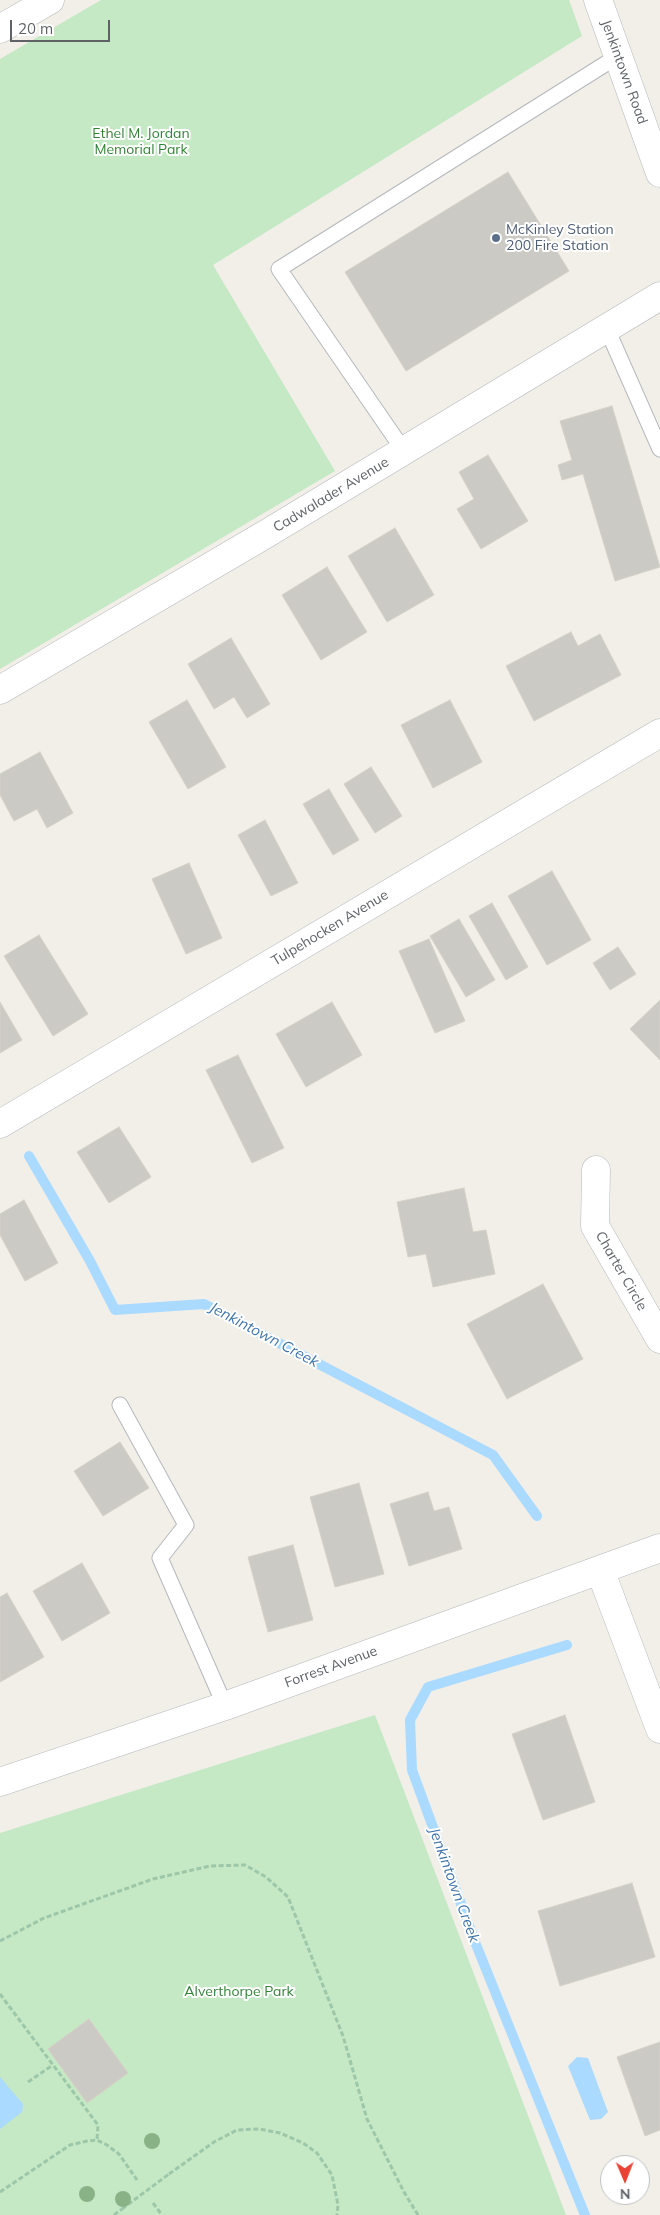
<!DOCTYPE html>
<style>
body{margin:0}
#map{position:relative;width:660px;height:2215px;overflow:hidden;background:#f1efe8;font-family:Mulish,sans-serif}
canvas{display:block}
.north{position:absolute;left:600px;top:2155px;width:50px;height:50px;box-sizing:border-box;background:#fff;border:1px solid #bfc1c3;border-radius:50%;rotate:179deg;font-size:14px;font-weight:700;line-height:20px;text-align:center;color:#5f6368}
.north::after{content:'';display:block;margin:auto;width:18px;height:22px;background:#ea4335;clip-path:polygon(50% 0,100% 100%,50% 72%,0 100%)}
.scale{position:absolute;left:10px;top:20px;width:100px;height:22px;box-sizing:border-box;border:2px solid #5f6368;border-top:0;padding-left:6px;font-size:15px;line-height:18px;white-space:nowrap;color:#5f6368;-webkit-text-stroke:4px #fff;paint-order:stroke}
</style>
<div id="map">
<canvas width="660" height="2215"></canvas>
<div class="north">N</div>
<div class="scale">20 m</div>
</div>
<script>
const ctx = document.querySelector('canvas').getContext('2d');
ctx.lineJoin = 'round';
function fillPath(path, color) {
  ctx.fillStyle = color;
  ctx.fill(path, 'evenodd');
}
function poly(rows) {
  const path = new Path2D();
  for (const r of rows) {
    path.moveTo(r[0], r[1]);
    for (let i = 2; i < r.length; i += 2) path.lineTo(r[i], r[i + 1]);
  }
  return path;
}
function trace(path, color, width, dash) {
  ctx.strokeStyle = color;
  ctx.lineWidth = width;
  ctx.lineCap = dash ? 'butt' : 'round';
  ctx.setLineDash(dash || []);
  ctx.stroke(path);
}
function drawText(font, color, halo, rows, align = 'center') {
  ctx.font = font + ' Mulish,sans-serif';
  ctx.lineWidth = 4;
  ctx.setLineDash([]);
  ctx.textBaseline = 'middle';
  ctx.strokeStyle = halo;
  ctx.fillStyle = color;
  for (const [text, x, y, turn = 0] of rows) {
    ctx.save();
    ctx.translate(x, y);
    ctx.rotate((+turn || 0) * Math.PI / 180);
    ctx.textAlign = isNaN(turn) ? turn : align;
    if (halo) ctx.strokeText(text, 0, 0);
    ctx.fillText(text, 0, 0);
    ctx.restore();
  }
}
fillPath(poly([
 [101,0,569,0,582,36,213,265,335,471,0,669,0,59],
 [375,1715,566,2215,0,2215,0,1833]
]), '#c5e8c5');
fillPath(poly([
 [577,2057,588,2058,608,2112,601,2119,590,2120,568,2066],
 [0,2077,23,2104,22,2112,0,2129]
]), '#aadaff');
trace(poly([
 [29,1156,90,1261,115,1310,204,1304,493,1455,537,1516],
 [567,1645,428,1687,410,1720,412,1770,475,1942,585,2215]
]), '#aadaff', 10);
const building = poly([
 [508,172,569,271,406,371,345,272,508,172],
 [612,406,660,567,615,581,583,474,562,480,558,465,572,460,560,421,612,406],
 [488,455,528,521,481,549,457,509,474,499,459,472,488,455],
 [395,528,434,595,387,622,348,556,395,528],
 [327,567,367,632,321,660,282,595,327,567],
 [571,632,578,646,600,634,621,675,534,721,506,666,571,632],
 [231,638,270,704,247,718,234,697,214,709,188,664,231,638],
 [187,700,226,767,188,789,149,722,187,700],
 [450,700,482,762,433,788,401,725,450,700],
 [40,752,73,813,47,828,37,809,14,821,0,795,0,774,40,752],
 [371,767,402,816,375,833,344,784,371,767],
 [329,789,359,840,333,855,303,804,329,789],
 [265,820,298,883,271,896,238,835,265,820],
 [189,863,222,938,186,954,152,879,189,863],
 [552,871,591,940,547,965,508,896,552,871],
 [492,903,528,967,506,980,469,916,492,903],
 [459,919,495,980,466,997,430,936,459,919],
 [39,935,88,1014,53,1036,4,956,39,935],
 [429,939,465,1021,435,1033,399,951,429,939],
 [618,947,636,974,610,990,593,963,618,947],
 [660,1000,660,1060,630,1029,660,1000],
 [0,1002,22,1040,0,1053,0,1002],
 [332,1002,362,1055,306,1087,276,1034,332,1002],
 [238,1055,284,1148,252,1163,206,1070,238,1055],
 [119,1127,151,1177,109,1203,77,1152,119,1127],
 [464,1188,473,1232,486,1230,495,1274,433,1287,426,1254,408,1257,397,1202,464,1188],
 [24,1200,58,1263,25,1281,0,1235,0,1214,24,1200],
 [543,1284,583,1359,507,1399,467,1324,543,1284],
 [120,1442,149,1488,103,1516,74,1471,120,1442],
 [359,1483,384,1574,335,1587,310,1497,359,1483],
 [428,1492,434,1511,449,1507,462,1549,409,1566,390,1504,428,1492],
 [293,1545,313,1620,268,1632,248,1557,293,1545],
 [82,1563,110,1613,62,1641,33,1591,82,1563],
 [7,1593,44,1657,0,1682,0,1597,7,1593],
 [565,1715,595,1802,543,1820,512,1734,565,1715],
 [632,1883,655,1957,560,1986,538,1911,632,1883],
 [89,2019,128,2073,87,2103,48,2049,89,2019],
 [660,2042,660,2130,645,2136,617,2057,660,2042]
]);
fillPath(building, '#cccac5');
trace(building, '#d6d1c6', 1);
const lane = poly([
 [607,329,660,449],
 [404,451,279,269,618,56],
 [120,1405,186,1525,160,1558,225,1706]
]);
const street = poly([
 [598,0,660,173],
 [0,29,50,0],
 [0,690,266,534,660,296],
 [0,1124,660,733],
 [596,1170,595,1226,660,1339],
 [600,1570,660,1729],
 [0,1782,225,1706,660,1548]
]);
trace(lane, '#b5b8bc', 17);
trace(street, '#b5b8bc', 29);
trace(poly([
 [0,1941,44,1918,153,1879,210,1866,245,1865,266,1877,288,1897,343,2036,367,2119,404,2192,418,2215],
 [0,1994,98,2125,97,2140],
 [28,2082,53,2065],
 [169,2174,214,2142,237,2130,259,2129,280,2133,303,2143,317,2153,332,2175,338,2205,337,2215],
 [0,2192,70,2145,87,2141,97,2140,107,2145,119,2154,137,2180],
 [153,2203,162,2215],
 [114,2215,122,2209]
]), '#9cc7a9', 3, [5, 2.5]);
trace(lane, '#fff', 15);
trace(street, '#fff', 28);
trace(poly([
 [122,2209,169,2174]
]), '#9cc7a9', 3, [5, 2.5]);
ctx.fillStyle = '#89b387';
for (const [x, y] of [
 [152,2141],
 [87,2194],
 [123,2199]
]) {
  ctx.beginPath();
  ctx.arc(x, y, 8, 0, 2 * Math.PI);
  ctx.fill();
}
for (const [x, y, r, color] of [
 [496,238,5,"#5c6f8a"]
]) {
  const dot = new Path2D();
  dot.arc(x, y, r, 0, 2 * Math.PI);
  ctx.fillStyle = color;
  ctx.fill(dot);
  trace(dot, '#fff', 2);
}
drawText('14px', '#5f6368', '#fff', [
 ["Jenkintown Road",624,72,70],
 ["Cadwalader Avenue",331,495,-31],
 ["Tulpehocken Avenue",330,928,-31],
 ["Charter Circle",621,1271,60],
 ["Forrest Avenue",331,1667,-20]
]);
drawText('14px', '#348238', '#fff', [
 ["Ethel M. Jordan",141,134],
 ["Memorial Park",141,150],
 ["Alverthorpe Park",239,1992]
]);
drawText('14px', '#4e5e75', '#fff', [
 ["McKinley Station",506,230],
 ["200 Fire Station",506,246]
], 'left');
drawText('italic 15px', '#4174aa', '#fff', [
 ["Jenkintown Creek",264,1335,28],
 ["Jenkintown Creek",454,1885,70]
]);
</script>
